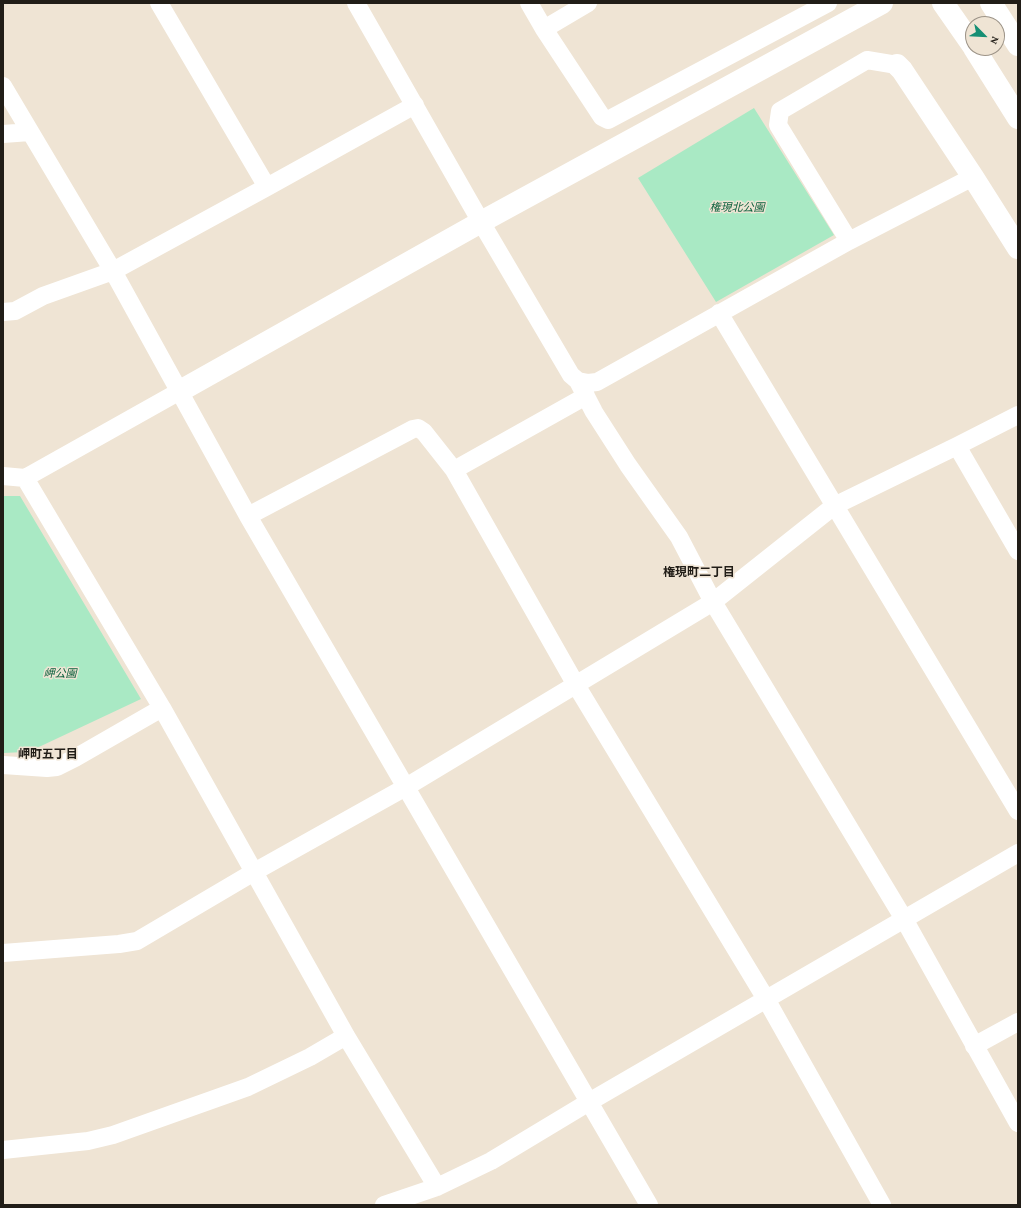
<!DOCTYPE html>
<meta charset="utf-8">
<style>
body{margin:0}
#map{position:relative;width:1021px;height:1208px;overflow:hidden;background:#efe4d4;font-family:"Crimson Pro",serif}
canvas{display:block}
.frame{position:absolute;inset:0;border:4px solid #211d17;pointer-events:none}
.north{position:absolute;left:965px;top:16px;width:40px;height:40px;box-sizing:border-box;background:#efe4d4;border:1px solid #9d9488;border-radius:50%;rotate:114deg;font-size:11px;font-weight:700;line-height:16px;text-align:center;color:#211d17}
.north::after{content:'';display:block;margin:auto;width:14px;height:18px;background:#168f74;clip-path:polygon(50% 0,100% 100%,50% 72%,0 100%)}
</style>
<div id="map">
<canvas width="1021" height="1208"></canvas>
<div class="frame"></div>
<div class="north">N</div>
</div>
<script>
const ctx = document.querySelector('canvas').getContext('2d');
ctx.lineJoin = 'round';
function fillPath(path, color) {
  ctx.fillStyle = color;
  ctx.fill(path, 'evenodd');
}
function poly(rows) {
  const path = new Path2D();
  for (const r of rows) {
    path.moveTo(r[0], r[1]);
    for (let i = 2; i < r.length; i += 2) path.lineTo(r[i], r[i + 1]);
  }
  return path;
}
function trace(path, color, width, dash) {
  ctx.strokeStyle = color;
  ctx.lineWidth = width;
  ctx.lineCap = dash ? 'butt' : 'round';
  ctx.setLineDash(dash || []);
  ctx.stroke(path);
}
function drawText(font, color, halo, rows, align = 'center') {
  ctx.font = font + ' "Crimson Pro","Noto Sans JP",serif';
  ctx.lineWidth = 3;
  ctx.setLineDash([]);
  ctx.textBaseline = 'middle';
  ctx.strokeStyle = halo;
  ctx.fillStyle = color;
  for (const [text, x, y, turn = 0] of rows) {
    ctx.save();
    ctx.translate(x, y);
    ctx.rotate((+turn || 0) * Math.PI / 180);
    ctx.textAlign = isNaN(turn) ? turn : align;
    if (halo) ctx.strokeText(text, 0, 0);
    ctx.fillText(text, 0, 0);
    ctx.restore();
  }
}
fillPath(poly([
 [754,108,834,235,716,302,638,178],
 [3,496,20,496,141,699,41,746,25,752,3,753]
]), '#a9e9c4');
trace(poly([
 [159,3,267,187],
 [356,3,481,222,571,375,578,381,588,383,597,382,849,241,973,177],
 [529,3,544,29,602,117,608,120,828,3],
 [544,29,588,3],
 [3,86,113,271,248,516,649,1205],
 [3,134,30,132],
 [849,241,778,125,780,111,867,60,897,65],
 [3,312,15,311,43,296,113,271,267,187,415,105],
 [719,313,1018,811],
 [578,381,594,412,628,465,679,537,713,602,904,919,1018,1123],
 [957,446,1018,551],
 [454,470,586,396],
 [3,476,25,478,180,391],
 [25,478,162,708,346,1036,437,1187],
 [248,516,413,429,418,428,424,432,454,470,576,685,766,999,882,1205],
 [3,765,47,768,57,767,75,758,162,708],
 [3,953,119,944,137,941,254,872,406,787,713,602,834,506,957,446,1018,415],
 [974,1046,1018,1022],
 [3,1150,88,1141,113,1135,248,1087,310,1057,346,1036],
 [384,1205,437,1187,491,1161,589,1102,1018,853]
]), '#fff', 18);
trace(poly([
 [943,3,973,46],
 [991,3,1018,45],
 [974,48,1018,118],
 [897,65,902,70,973,177,1018,248],
 [180,391,481,222,882,3]
]), '#fff', 22);
drawText('italic 11px', '#0d623e', '#efe4d4', [
 ["権現北公園",737,208],
 ["岬公園",60,674]
]);
drawText('bold 12px', '#211d17', '#efe4d4', [
 ["権現町二丁目",699,572],
 ["岬町五丁目",48,754]
]);
</script>
